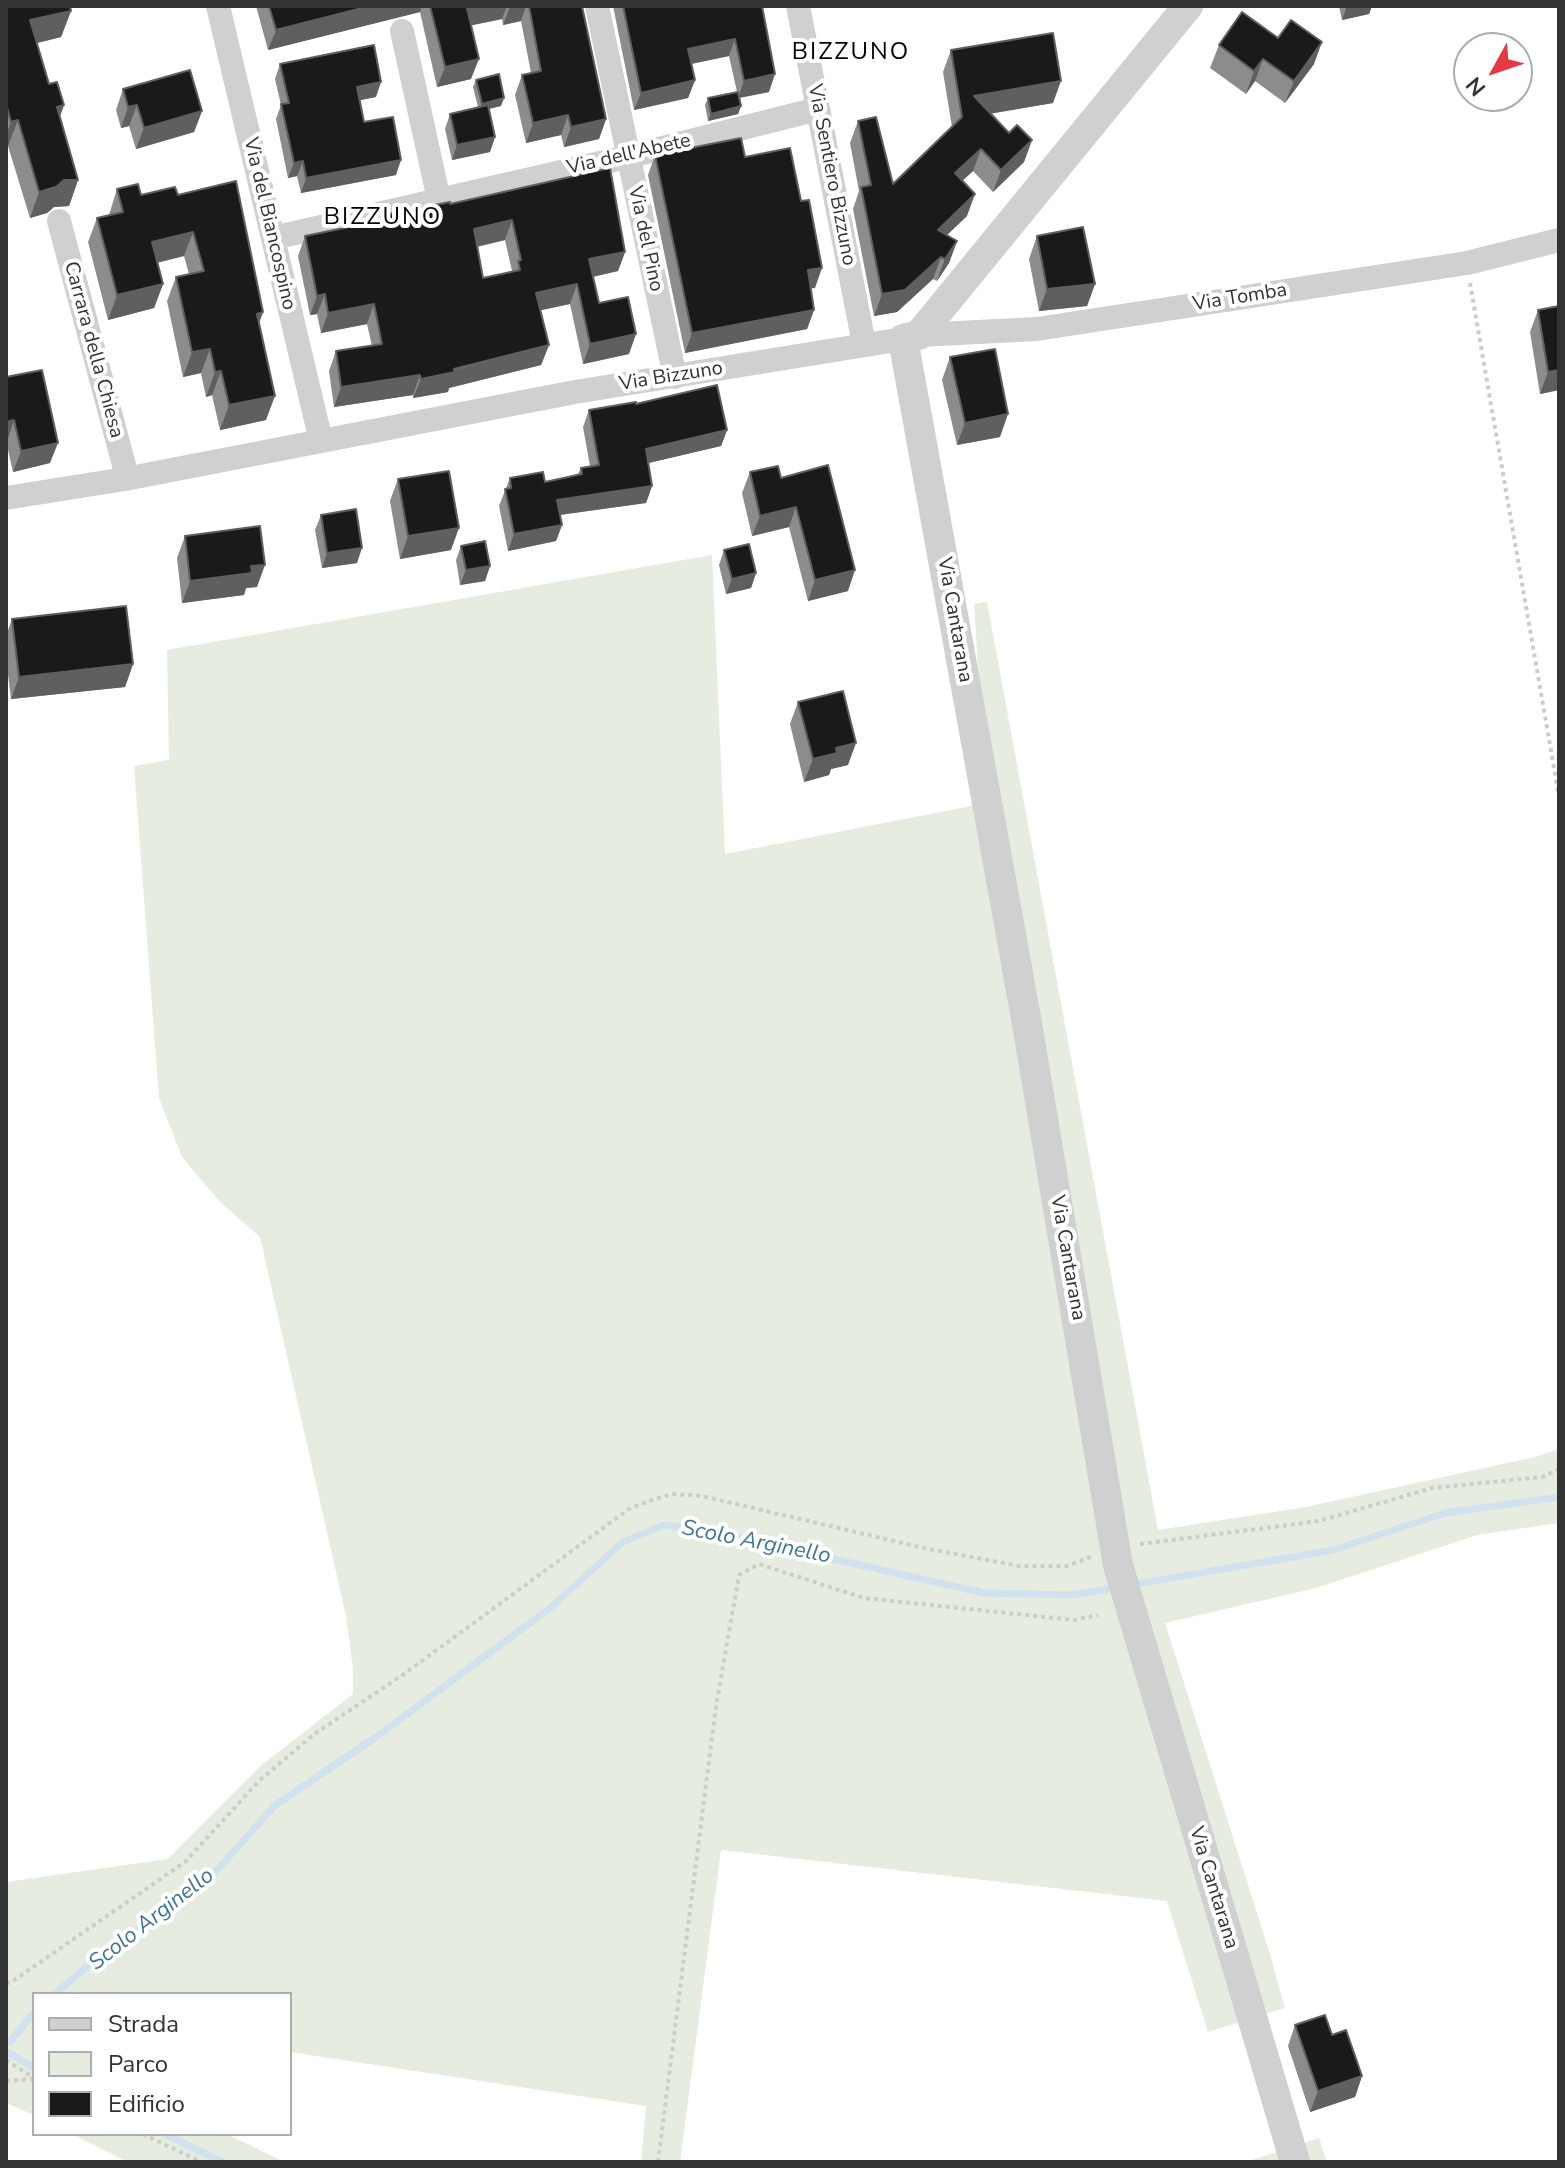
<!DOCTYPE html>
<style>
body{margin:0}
#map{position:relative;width:1565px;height:2168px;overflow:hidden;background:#fff;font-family:"Nunito Sans",sans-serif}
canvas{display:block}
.frame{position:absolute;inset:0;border:8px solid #333;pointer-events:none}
.legend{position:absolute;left:32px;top:1992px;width:260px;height:144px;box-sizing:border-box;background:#fff;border:2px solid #adadad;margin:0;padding:10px 14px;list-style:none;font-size:24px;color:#333}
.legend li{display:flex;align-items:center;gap:16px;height:40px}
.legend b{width:40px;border:2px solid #adadad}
.north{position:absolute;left:1453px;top:32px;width:80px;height:80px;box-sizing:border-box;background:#fff;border:2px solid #adadad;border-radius:50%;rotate:230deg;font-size:22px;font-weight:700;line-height:32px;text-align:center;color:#333}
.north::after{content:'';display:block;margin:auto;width:28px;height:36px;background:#e63946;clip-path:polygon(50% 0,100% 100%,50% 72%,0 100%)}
</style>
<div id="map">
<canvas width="1565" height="2168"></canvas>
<div class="frame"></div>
<ul class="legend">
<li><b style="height:10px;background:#d0d0d0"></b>Strada</li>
<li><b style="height:22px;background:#e6ecdf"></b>Parco</li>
<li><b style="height:22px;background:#1a1a1a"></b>Edificio</li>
</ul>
<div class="north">N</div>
</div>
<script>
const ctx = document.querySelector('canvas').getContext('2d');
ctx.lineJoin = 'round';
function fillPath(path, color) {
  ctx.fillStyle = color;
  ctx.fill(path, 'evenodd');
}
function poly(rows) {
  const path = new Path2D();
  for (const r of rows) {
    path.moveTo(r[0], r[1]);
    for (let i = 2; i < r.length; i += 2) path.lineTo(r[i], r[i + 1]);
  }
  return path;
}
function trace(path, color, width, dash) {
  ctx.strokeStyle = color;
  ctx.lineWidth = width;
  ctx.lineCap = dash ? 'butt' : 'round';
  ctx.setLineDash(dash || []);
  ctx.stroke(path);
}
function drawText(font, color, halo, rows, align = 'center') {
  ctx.font = font + ' "Nunito Sans",sans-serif';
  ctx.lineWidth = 8;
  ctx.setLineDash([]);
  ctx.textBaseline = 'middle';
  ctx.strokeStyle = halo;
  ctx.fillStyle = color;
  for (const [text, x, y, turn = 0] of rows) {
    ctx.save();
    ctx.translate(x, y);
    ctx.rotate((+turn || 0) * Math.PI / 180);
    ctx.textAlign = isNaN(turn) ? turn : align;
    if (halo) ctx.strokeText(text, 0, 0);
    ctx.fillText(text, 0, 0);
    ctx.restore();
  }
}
fillPath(poly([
 [712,555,725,854,987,803,974,604,987,602,1158,1530,1306,1507,1535,1457,1559,1449,1559,1523,1477,1535,1316,1588,1165,1623,1269,1951,1285,2008,1208,2032,1167,1901,721,1850,680,2162,641,2162,646,2106,290,2052,290,1994,34,1994,34,2115,6,2103,6,1882,168,1859,263,1764,353,1694,353,1668,346,1616,260,1237,220,1202,182,1157,159,1098,134,766,169,760,167,650],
 [72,2134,227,2134,284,2162,128,2162],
 [1319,2138,1327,2162,1250,2162,1249,2161]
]), '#e6ecdf');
trace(poly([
 [1131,1585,1333,1550,1445,1513,1559,1497],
 [54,1994,104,1953,204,1885,274,1806,379,1735,550,1608,623,1542,664,1525,727,1535,984,1593,1072,1595,1119,1587],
 [10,2042,34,2012],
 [6,2051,34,2068],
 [165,2134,222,2162]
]), '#cfe2ee', 7);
trace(poly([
 [1470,283,1559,797],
 [1140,1544,1319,1521,1432,1488,1542,1477,1559,1469],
 [6,1982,10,1983,185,1862,259,1781,313,1735,404,1674,629,1509,652,1500,672,1494,702,1496,928,1549,1020,1566,1067,1566,1093,1556],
 [6,2060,34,2078],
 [6,2081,34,2079],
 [143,2134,201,2162],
 [658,2162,716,1706,739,1575,759,1564,864,1598,1074,1620,1098,1615]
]), '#cdcdcd', 4, [4, 4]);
trace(poly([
 [218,6,321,441],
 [597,6,675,377],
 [798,6,864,344],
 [402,31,439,200],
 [59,221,124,465,125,479],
 [273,238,627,157,818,109],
 [919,335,1037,329,1467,263,1559,240],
 [6,498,125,479,575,392,903,339]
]), '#d0d0d0', 24);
trace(poly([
 [1188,6,919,335,903,339,1026,1018,1118,1565,1295,2162]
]), '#d0d0d0', 30);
fillPath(poly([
 [6,6,71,11,61,37,37,43,49,84,64,105,60,117,78,180,69,206,54,207,47,213,30,218,8,146,6,147],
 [256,6,582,6,606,119,599,139,564,147,561,135,526,143,515,95,522,75,531,73,521,21,503,25,502,19,471,25,471,79,437,87,420,12,268,50],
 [613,6,762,6,769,92,739,98,741,106,738,114,708,121,705,105,708,98,737,92,729,56,691,64,695,80,688,98,634,110],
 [1339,6,1372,6,1369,14,1342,20],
 [1219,45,1314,64,1285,103,1255,81,1246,94,1210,68],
 [951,50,1053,103,991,113,1009,133,1032,140,1024,162,993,192,973,171,962,181,967,216,947,235,957,241,949,263,937,281,933,279,897,312,874,316,853,209,859,191,850,143,858,121,893,184,952,127,943,72],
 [280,64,376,97,360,100,364,122,396,175,301,193,297,176,288,178,276,119,281,105,275,79],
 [476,80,501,106,489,109,495,137,490,152,452,160,445,129,450,114,478,107,473,87],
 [123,89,202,111,194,132,136,149,129,126,121,128,116,110],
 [655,155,745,157,815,288,811,288,814,310,807,329,685,353,648,175],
 [117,189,141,195,178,195,263,312,259,323,266,420,220,430,212,395,206,397,201,373,183,377,167,301,176,277,189,274,184,256,157,263,163,284,154,308,108,320,88,242,97,218,109,215],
 [450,204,625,252,618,271,593,277,599,303,629,354,583,364,570,304,540,310,549,345,541,365,449,388,448,392,413,398,413,395,334,407,329,371,336,351,372,346,367,324,321,333,317,314,310,315,298,256,305,236,381,221,383,215],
 [505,240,512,271,483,278,477,247],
 [1037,236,1095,284,1087,306,1039,311,1029,259],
 [1538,310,1559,390,1540,394,1530,332],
 [950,357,1000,437,957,445,942,380],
 [6,377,50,463,13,472,6,441],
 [636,404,727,430,721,446,648,463,652,486,646,503,560,515,562,525,556,541,508,551,499,506,510,478,545,482,578,474,581,468,590,466,583,427,589,410],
 [750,472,781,478,848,591,808,601,789,527,752,536,742,493],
 [398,479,451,550,400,559,390,501],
 [321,515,357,563,322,568,315,530],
 [185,536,257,587,246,588,244,595,182,603,177,558],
 [461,546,490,566,485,581,460,585,456,560],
 [724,550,756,573,751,588,726,594,719,565],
 [12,619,133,664,125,687,11,699,6,658,6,636],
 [798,702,848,765,831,769,829,775,804,782,790,724],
 [1295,2025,1332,2035,1362,2076,1355,2097,1310,2112,1288,2046]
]), '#8c8c8c');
fillPath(poly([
 [370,6,422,6,420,12,268,50,276,30],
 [474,6,507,6,502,19,459,28,467,8],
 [510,6,526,6,521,21,503,25],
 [1347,6,1372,6,1369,14,1342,20],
 [71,11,61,37,21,47,30,20],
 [735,39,729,56,681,66,688,49],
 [1322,42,1314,64,1285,103,1294,81],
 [479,59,471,79,437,87,445,67],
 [1263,59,1255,81,1246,94,1254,71],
 [775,74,769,92,738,98,744,81],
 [695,80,688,98,634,110,641,93],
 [1061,81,1053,103,966,118,974,96],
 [381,82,376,97,351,102,357,87],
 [504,98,501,106,479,111,482,104],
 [64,105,54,131,57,107],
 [137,105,129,126,121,128,128,107],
 [741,106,738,114,708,121,711,114],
 [202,111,194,132,136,149,144,128],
 [568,115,561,135,526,143,533,123],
 [606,119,599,139,564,147,571,127],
 [18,120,8,146,6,147,6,135,11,122],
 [495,137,490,152,452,160,457,145],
 [1032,140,1024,162,993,192,1001,170],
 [981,149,973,171,947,195,955,173],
 [401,160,396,175,301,193,306,178],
 [303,161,297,176,288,178,294,163],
 [64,180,78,180,69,206,54,207,47,213,30,218,39,192],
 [975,194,967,216,930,251,938,230],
 [512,220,505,240,466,249,474,229],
 [193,232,184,256,143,266,152,242],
 [957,241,949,263,937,281,945,259],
 [625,252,618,271,582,279,589,259],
 [941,257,933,279,897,312,874,316,882,294],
 [822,268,815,288,800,290,808,270],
 [163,284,154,308,108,320,117,295],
 [577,284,570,304,528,313,536,293],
 [1095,284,1087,306,1039,311,1047,289],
 [325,294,317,314,310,315,317,296],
 [374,304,367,324,321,333,328,313],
 [814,310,807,329,685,353,692,333],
 [263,312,254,337,257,314],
 [636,334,629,354,583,364,590,344],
 [549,345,541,365,449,388,448,392,413,398,421,379],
 [210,349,201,373,183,377,192,352],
 [1559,370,1559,390,1540,394,1548,372],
 [221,371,212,395,206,397,215,372],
 [420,375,413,395,334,407,341,387],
 [275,396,266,420,220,430,229,405],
 [1008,414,1000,437,957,445,965,423],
 [14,420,7,441,6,441,6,422],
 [727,430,721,446,640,465,646,449],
 [58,443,50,463,13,472,21,451],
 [652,486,646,503,551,516,557,500],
 [796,507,789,527,752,536,760,516],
 [562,525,556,541,508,551,514,534],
 [459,528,451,550,400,559,408,536],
 [362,548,357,563,322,568,327,553],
 [265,565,257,587,246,588,244,595,182,603,190,581,251,566],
 [490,566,485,581,460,585,466,570],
 [855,570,848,591,808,601,815,580],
 [756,573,751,588,726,594,732,579],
 [133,664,125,687,11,699,19,677],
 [856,743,848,765,831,769,829,775,804,782,813,759,836,748],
 [1362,2076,1355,2097,1310,2112,1318,2091]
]), '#5f5f5f');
const building = poly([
 [6,6,70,6,71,11,30,20,49,84,57,82,64,105,57,107,78,180,64,180,56,187,39,192,18,120,11,122,6,104,6,6],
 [269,6,370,6,276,30,269,6],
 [430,6,474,6,467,8,479,59,445,67,430,6],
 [529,6,582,6,606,119,571,127,568,115,533,123,522,75,541,71,529,6],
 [623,6,762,6,775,74,744,81,735,39,688,49,695,80,641,93,623,6],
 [1242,12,1278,38,1291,20,1322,42,1294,81,1263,59,1254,71,1219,45,1242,12],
 [1053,33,1061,81,974,96,1009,133,1017,125,1032,140,1001,170,981,149,955,173,975,194,938,230,957,241,945,259,941,257,905,290,882,294,861,187,871,185,858,121,876,117,893,184,962,117,951,50,1053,33],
 [374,45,381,82,357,87,364,122,393,117,401,160,306,178,303,161,294,163,281,104,289,103,280,64,374,45],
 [190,70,202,111,144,128,137,105,128,107,123,89,190,70],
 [499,74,504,98,482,104,476,80,499,74],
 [738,92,741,106,711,114,708,98,738,92],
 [488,105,495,137,457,145,450,114,488,105],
 [741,138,745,157,790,148,801,201,809,200,822,268,808,270,814,310,692,333,655,155,741,138],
 [610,168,625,252,589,259,599,303,628,297,636,334,590,344,577,284,536,293,549,345,454,369,455,372,421,379,420,375,341,387,336,351,382,344,374,304,328,313,325,294,317,296,305,236,384,220,383,215,450,202,450,204,610,168],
 [512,220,521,260,518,261,520,270,483,278,474,229,512,220],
 [236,181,263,312,257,314,275,396,229,405,221,371,215,372,210,349,192,352,176,277,204,271,193,232,152,242,163,284,117,295,97,218,123,212,117,189,138,184,141,195,175,187,178,195,236,181],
 [1083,227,1095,284,1047,289,1037,236,1083,227],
 [1559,306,1559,370,1548,372,1538,310,1559,306],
 [995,349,1008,414,965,423,950,357,995,349],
 [42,370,58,443,21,451,14,420,6,422,6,377,42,370],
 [717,385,727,430,646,449,652,486,557,500,562,525,514,534,505,489,511,488,510,478,543,472,545,482,582,474,581,468,599,465,589,410,636,402,636,404,717,385],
 [828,465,855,570,815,580,796,507,760,516,750,472,778,466,781,478,828,465],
 [449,471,459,528,408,536,398,479,449,471],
 [356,509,362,548,327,553,321,515,356,509],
 [260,526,265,565,251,566,252,573,190,581,185,536,260,526],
 [485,541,490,566,466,570,461,546,485,541],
 [749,544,756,573,732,579,724,550,749,544],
 [126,606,133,664,19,677,12,619,126,606],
 [843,691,856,743,836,748,837,753,813,759,798,702,843,691],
 [1325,2015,1332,2035,1346,2030,1362,2076,1318,2091,1295,2025,1325,2015]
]);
fillPath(building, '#1a1a1a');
trace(building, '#5f5f5f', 2);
drawText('20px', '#333', '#fff', [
 ["Via dell'Abete",629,155,-13],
 ["Via Sentiero Bizzuno",831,175,79],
 ["Via del Biancospino",269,224,77],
 ["Via del Pino",645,239,78],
 ["Via Tomba",1240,298,-9],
 ["Carrara della Chiesa",93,350,75],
 ["Via Bizzuno",671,377,-9],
 ["Via Cantarana",954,620,80],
 ["Via Cantarana",1067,1258,80],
 ["Via Cantarana",1213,1888,73]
]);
drawText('italic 22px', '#3f7597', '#fff', [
 ["Scolo Arginello",756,1543,11],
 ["Scolo Arginello",152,1920,-38]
]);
ctx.letterSpacing = '2px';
drawText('24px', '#000', '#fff', [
 ["BIZZUNO",851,53],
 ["BIZZUNO",383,218]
]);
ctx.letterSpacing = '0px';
</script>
